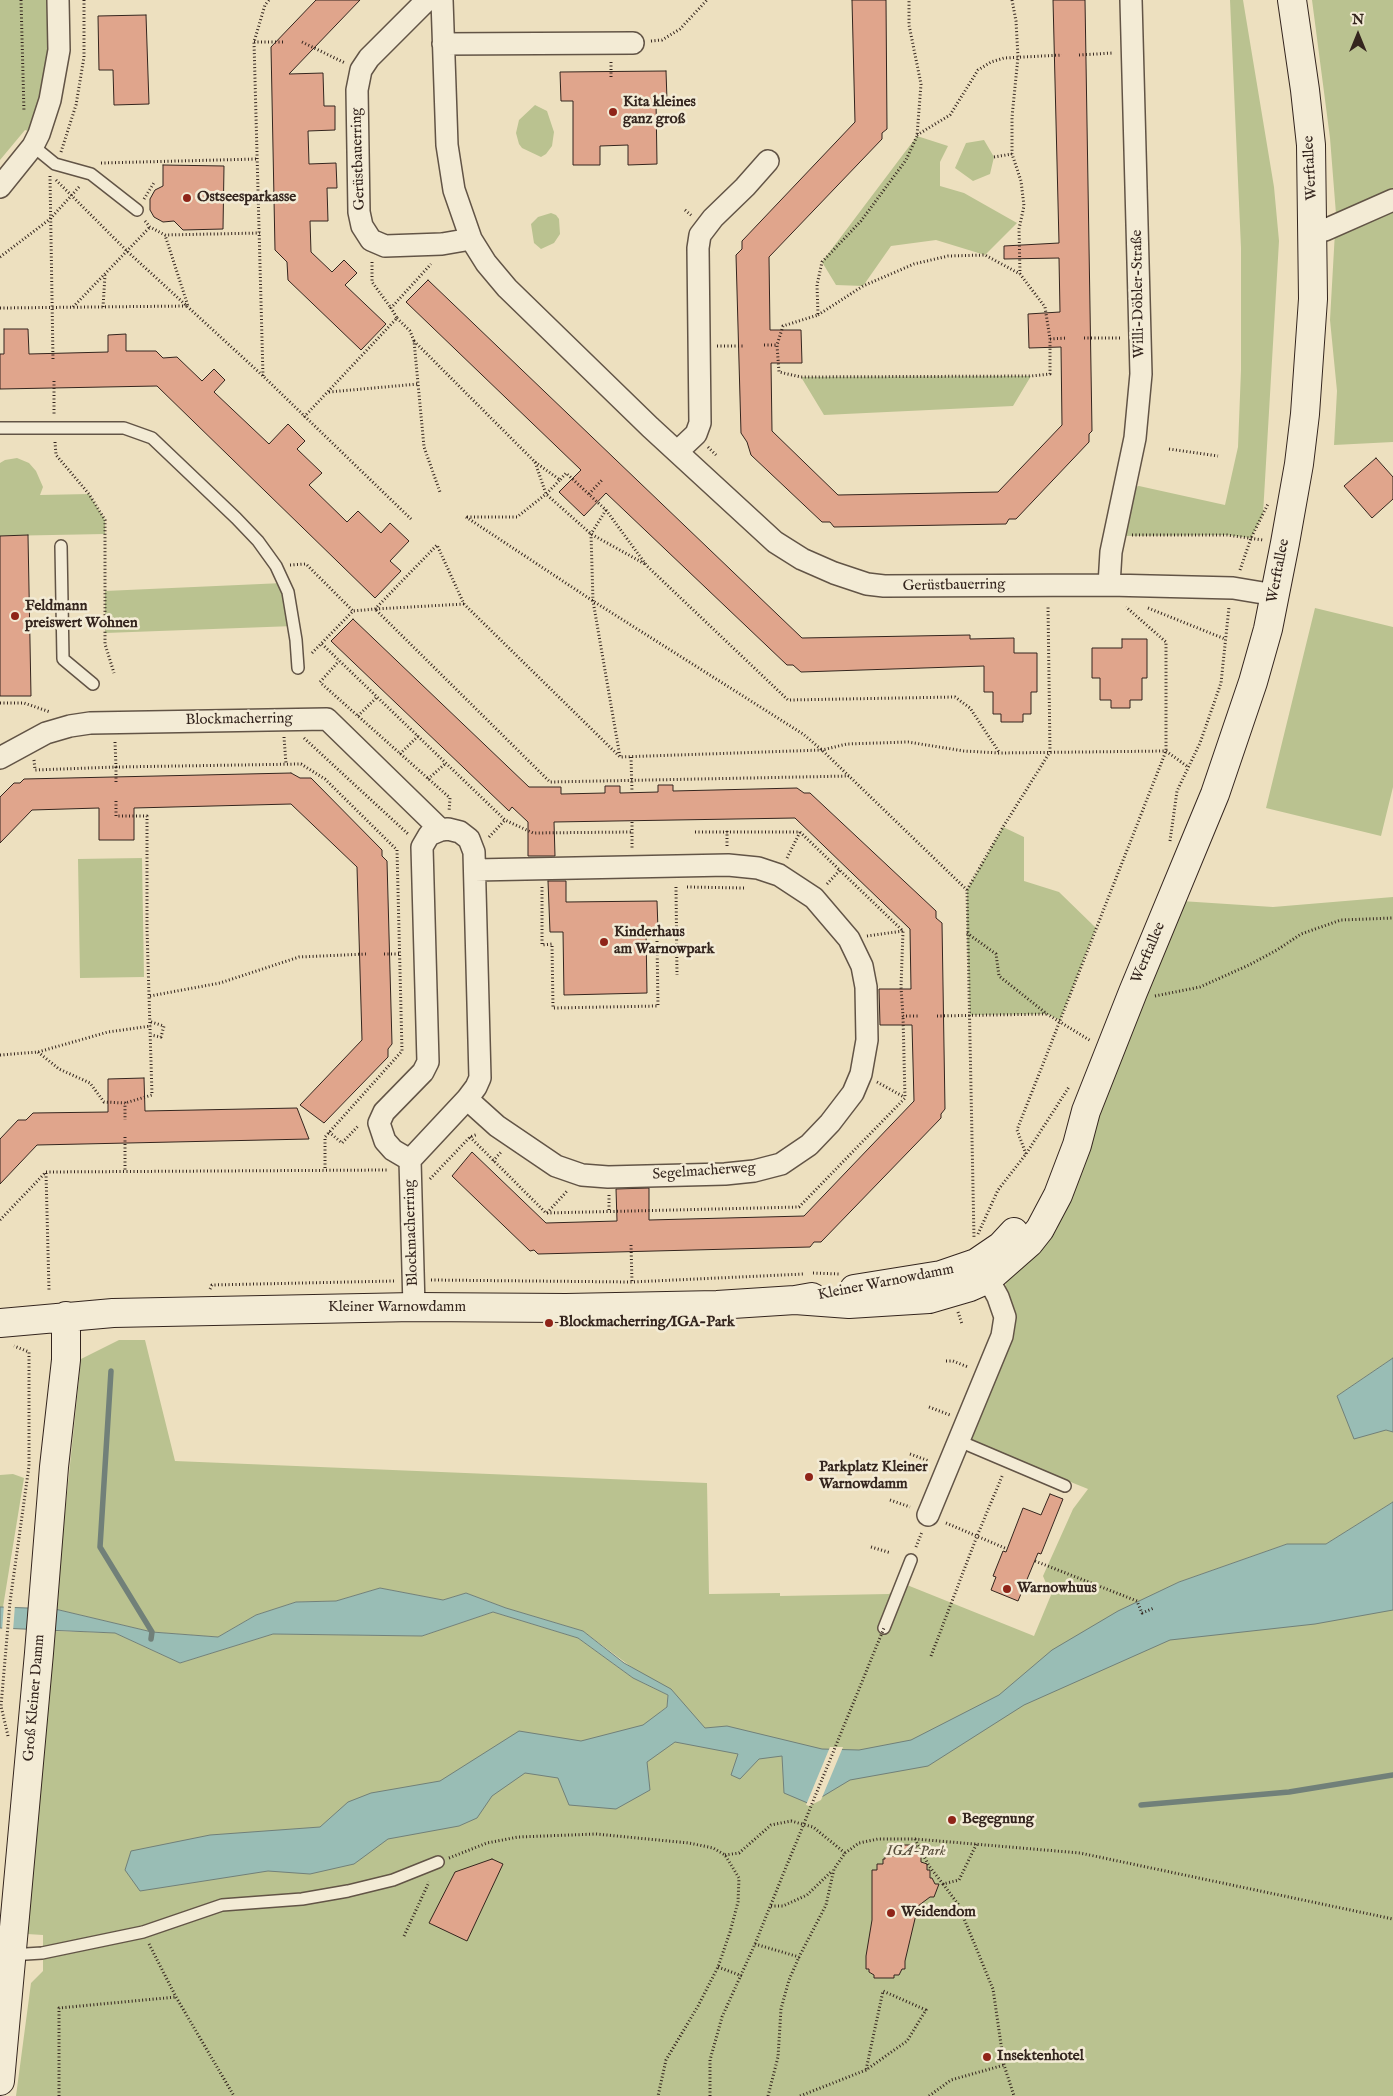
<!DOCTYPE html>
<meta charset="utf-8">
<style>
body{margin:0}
#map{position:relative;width:1393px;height:2096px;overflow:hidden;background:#ede0bf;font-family:"IM FELL English",serif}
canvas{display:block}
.north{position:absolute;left:1333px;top:10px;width:50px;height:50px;-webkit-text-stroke:4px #f3ebd5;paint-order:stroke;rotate:0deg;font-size:14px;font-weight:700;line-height:20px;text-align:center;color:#34251e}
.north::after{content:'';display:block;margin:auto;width:18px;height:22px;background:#34251e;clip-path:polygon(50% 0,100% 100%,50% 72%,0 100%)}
</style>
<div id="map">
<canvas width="1393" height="2096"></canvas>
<div class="north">N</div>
</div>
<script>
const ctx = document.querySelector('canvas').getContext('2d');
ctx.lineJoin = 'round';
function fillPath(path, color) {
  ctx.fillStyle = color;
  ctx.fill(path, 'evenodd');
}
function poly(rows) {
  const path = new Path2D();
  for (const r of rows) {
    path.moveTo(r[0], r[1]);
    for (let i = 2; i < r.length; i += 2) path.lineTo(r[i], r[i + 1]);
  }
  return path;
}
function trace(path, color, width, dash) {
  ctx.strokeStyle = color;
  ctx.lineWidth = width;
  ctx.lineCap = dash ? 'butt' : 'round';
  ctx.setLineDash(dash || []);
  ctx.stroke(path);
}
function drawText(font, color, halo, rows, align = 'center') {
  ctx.font = font + ' "IM FELL English",serif';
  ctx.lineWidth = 5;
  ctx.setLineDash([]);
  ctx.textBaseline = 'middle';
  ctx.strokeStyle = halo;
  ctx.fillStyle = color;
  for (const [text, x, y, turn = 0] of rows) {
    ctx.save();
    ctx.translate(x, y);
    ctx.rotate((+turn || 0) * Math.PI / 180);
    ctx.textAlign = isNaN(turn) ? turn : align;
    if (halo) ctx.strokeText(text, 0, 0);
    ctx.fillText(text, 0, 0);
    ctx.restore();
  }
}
fillPath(poly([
 [0,0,58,0,39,134,25,130,0,160],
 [1230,0,1243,0,1274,187,1279,241,1263,514,1251,538,1227,535,1115,536,1125,489,1139,486,1225,505,1238,447,1241,370,1241,248],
 [1312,0,1393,0,1393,442,1334,445,1337,391,1330,320,1336,214,1330,138],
 [535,105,547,111,554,132,552,146,546,154,541,157,522,148,519,144,516,133,519,120],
 [917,136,948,146,940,162,940,186,964,193,1017,223,985,255,936,240,891,246,863,286,836,285,822,262],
 [984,140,994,157,990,174,973,181,955,168,966,143],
 [551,213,556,215,559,219,560,234,554,243,541,249,534,243,531,224,538,217],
 [1031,376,1013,406,824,415,801,377],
 [17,458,29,463,36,471,43,487,40,495,89,494,105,520,105,534,0,536,0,463,5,460],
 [283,583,294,626,105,633,105,591],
 [1315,608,1393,627,1393,787,1381,836,1266,808],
 [1003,827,1024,837,1024,881,1059,892,1096,928,1060,1020,1047,1014,970,1015,967,933,967,890],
 [142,858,144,977,80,978,78,859],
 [1393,897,1393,1358,1337,1396,1386,1430,1393,1432,1393,1502,1326,1544,1287,1544,1179,1582,1153,1595,1393,1568,1393,2096,16,2096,31,1983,43,1971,43,1935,27,1934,55,1631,115,1633,180,1663,273,1634,422,1636,493,1612,578,1638,633,1678,668,1695,667,1707,660,1712,689,1710,583,1631,506,1608,466,1593,443,1600,380,1588,336,1601,296,1602,256,1615,218,1637,152,1632,55,1609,81,1359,119,1340,145,1340,175,1461,707,1483,709,1594,780,1593,780,1596,889,1594,902,1583,1034,1636,1051,1595,1043,1576,1073,1509,1088,1489,967,1440,1005,1292,1006,1278,1181,901,1273,907],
 [13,1474,24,1478,3,1607,0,1607,0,1475]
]), '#bac290');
const water = poly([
 [1393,1358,1393,1432,1386,1430,1354,1439,1337,1396,1393,1358],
 [1393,1502,1393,1610,1315,1624,1170,1640,1024,1705,928,1766,850,1780,810,1804,784,1793,782,1756,759,1759,740,1779,731,1775,738,1754,675,1742,647,1762,650,1790,616,1809,569,1805,558,1778,525,1773,492,1796,477,1818,459,1826,388,1839,354,1864,310,1874,268,1871,140,1891,125,1870,131,1851,210,1835,320,1827,348,1802,371,1793,440,1781,519,1731,581,1741,643,1725,667,1707,668,1695,633,1678,578,1638,493,1612,422,1636,273,1634,180,1663,115,1633,0,1628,0,1607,55,1609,152,1632,218,1637,256,1615,296,1602,336,1601,380,1588,443,1600,466,1593,506,1608,583,1631,624,1663,671,1689,705,1728,727,1726,822,1749,859,1750,911,1740,999,1695,1052,1650,1118,1611,1179,1582,1287,1544,1326,1544,1393,1502]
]);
fillPath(water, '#99bdb5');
trace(water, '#718079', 1);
fillPath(poly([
 [4,1604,15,1605,13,1631,2,1631],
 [830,1747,843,1747,821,1800,809,1806,806,1805]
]), '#ede0bf');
trace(poly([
 [111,1371,100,1547,152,1632,151,1639],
 [1141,1805,1289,1792,1393,1775]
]), '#718079', 5.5);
const building = poly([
 [316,0,360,0,289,74,323,73,324,106,335,106,335,130,308,131,309,164,336,163,337,188,327,188,328,221,310,221,311,252,332,272,344,260,357,273,345,285,386,324,361,350,288,280,287,262,275,250,271,47,316,0],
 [852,0,886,0,887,129,882,133,882,139,769,257,770,330,801,330,802,363,771,363,772,431,838,495,998,492,1062,425,1061,347,1029,348,1028,314,1060,312,1059,258,1004,259,1004,246,1059,243,1053,0,1085,0,1092,431,1089,434,1089,442,1016,519,1009,519,1006,524,834,527,830,522,822,522,751,455,747,442,741,433,736,255,742,249,742,241,855,122,852,0],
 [146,15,149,104,114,105,113,70,99,70,98,16,146,15],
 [666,71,667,100,656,100,657,164,628,165,628,145,600,146,600,165,573,165,573,101,561,101,560,72,666,71],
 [163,165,224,166,223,229,183,230,174,221,163,222,154,217,150,210,150,199,155,190,163,186,163,165],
 [428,280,802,638,970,635,970,639,1014,638,1014,653,1037,653,1037,692,1031,692,1031,714,1023,714,1023,722,1001,722,1001,714,993,714,993,692,984,692,984,666,801,672,793,665,787,665,606,493,584,516,559,492,581,470,406,302,428,280],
 [4,329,28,329,29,354,108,352,108,335,126,334,126,351,156,351,163,358,177,357,202,381,214,369,225,380,214,392,269,444,288,424,305,441,297,449,322,473,309,485,347,522,358,511,381,533,390,523,409,541,390,561,401,571,375,598,157,386,0,389,0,354,4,354,4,329],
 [1376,458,1393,477,1393,499,1372,518,1344,486,1376,458],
 [28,535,31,696,0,696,0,536,28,535],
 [353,619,529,787,561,787,561,794,605,793,605,786,620,786,620,793,658,792,658,785,673,785,673,791,797,788,804,793,810,793,936,911,936,918,942,923,945,1109,941,1114,941,1118,821,1242,814,1242,810,1247,538,1254,534,1250,530,1251,452,1176,472,1152,546,1223,617,1221,616,1189,649,1188,649,1220,804,1216,914,1101,912,1025,880,1025,879,989,911,989,910,929,795,818,554,822,555,856,528,856,528,822,512,807,509,811,331,641,353,619],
 [1122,639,1147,639,1147,678,1142,678,1142,700,1130,700,1130,708,1111,708,1111,700,1100,700,1100,678,1092,678,1092,648,1122,648,1122,639],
 [291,773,300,778,311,778,382,850,382,856,387,861,392,1044,388,1049,388,1057,324,1123,300,1105,362,1040,357,867,291,804,134,808,134,840,99,840,99,808,32,810,0,843,0,797,14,783,20,783,24,779,291,773],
 [548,881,566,881,566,902,657,901,658,930,646,930,647,993,564,995,563,932,550,932,548,881],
 [144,1078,145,1111,297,1108,309,1139,37,1145,0,1184,0,1139,18,1120,26,1120,33,1113,108,1112,108,1079,144,1078],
 [1050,1494,1063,1499,1041,1554,1038,1553,1018,1601,991,1590,996,1577,993,1576,1003,1551,1006,1552,1023,1508,1041,1515,1050,1494],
 [902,1845,916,1845,916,1851,919,1851,919,1856,921,1856,921,1862,927,1864,927,1870,930,1870,930,1878,932,1878,935,1884,939,1884,934,1897,930,1897,918,1906,905,1961,905,1969,902,1969,899,1975,894,1975,894,1978,874,1978,874,1975,869,1972,869,1969,866,1969,866,1956,872,1920,872,1870,877,1870,877,1864,883,1864,883,1859,885,1859,885,1856,894,1856,894,1851,899,1851,902,1845],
 [492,1859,503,1864,467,1941,429,1923,455,1872,492,1859]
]);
fillPath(building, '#e0a58c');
trace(building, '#34251e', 1);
const lane = poly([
 [33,146,55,164,91,174,137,210],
 [0,428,124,428,152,438,236,518,258,541,276,566,288,592,296,640,298,668],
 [61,546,63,659,93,684],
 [959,1441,1065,1486],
 [884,1628,911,1560],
 [10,1955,42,1953,143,1932,222,1905,302,1899,348,1891,393,1880,438,1862]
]);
const street = poly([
 [427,0,369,58,361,70,357,90,359,212,362,226,371,240,385,246,442,244,471,239],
 [442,0,447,145,454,190,471,239,486,263,507,288,650,427,775,542,802,559,834,573,867,584,884,586,1109,585,1233,588,1275,595],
 [443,44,633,43],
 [0,187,33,146,39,134,50,100,59,50,58,0],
 [1313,230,1325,230,1393,200],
 [678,451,696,434,700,423,698,248,700,235,713,218,745,187,768,161],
 [1109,585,1111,552,1135,438,1141,374,1131,0],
 [0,758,46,733,70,726,90,723,327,719,441,830,448,829,460,832,469,839,474,852,480,1078,476,1087,467,1099,410,1160,414,1307],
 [467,1099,497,1126,556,1166,582,1175,608,1177,725,1174,754,1171,781,1164,809,1145,830,1123,853,1093,861,1074,867,1040,866,987,862,966,849,939,814,898,779,875,758,868,728,865,475,870],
 [410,1160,393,1150,385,1141,379,1123,384,1112,423,1072,428,1062,422,847,429,835,441,830],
 [928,1515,1002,1336,1005,1317,998,1297,988,1279]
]);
const secondary = poly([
 [854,1289,941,1275,976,1263,1001,1246,1014,1232],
 [795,1300,849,1304,929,1299,970,1287,988,1279,1029,1243,1040,1229,1058,1195,1077,1145,1086,1111,1133,992,1215,794,1253,682,1268,629,1285,543,1299,464,1305,414,1313,299,1311,145,1305,90,1292,0],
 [0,1323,113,1313,414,1307,566,1308,717,1305,795,1300,812,1297],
 [0,2081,39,1653,54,1467,66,1360,66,1316]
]);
trace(lane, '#625446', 14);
trace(street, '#625446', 24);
trace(secondary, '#34251e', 30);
trace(poly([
 [21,0,24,112],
 [1012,0,1016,21,1018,57,1012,117,1012,154,1021,181,1024,206,1019,229,1020,274],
 [651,41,662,40,680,29,707,0],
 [254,42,284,42],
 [302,42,345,63],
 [1079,55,1113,53],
 [611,62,611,79],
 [917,135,950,115,978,70,991,62,1004,58,1062,55],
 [61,152,76,105,84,57,84,0],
 [994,157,1012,154],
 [101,163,257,159],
 [50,176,53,360],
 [56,180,128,252,263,376,411,519],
 [144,199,155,181],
 [685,210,692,216],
 [145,221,150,227,165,235,260,233],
 [0,257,50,219,80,186],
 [372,262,372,282,391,308],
 [73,307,150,227],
 [103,307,105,275],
 [0,308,188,306,165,235],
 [818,315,863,286,914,264,948,256,985,255,1020,274,1045,307,1050,339,1050,374,1031,376,801,377,779,372,777,345,783,326,818,315,817,285,822,262,861,221,906,160,917,136,921,84,909,25,909,0],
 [397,318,410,331,414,341,424,447,440,492],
 [1084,338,1120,338],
 [1050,339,1067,338],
 [414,341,535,462,546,494,591,534,645,564],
 [764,345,777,345],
 [717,346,744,346],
 [263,376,254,42,265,5,269,0],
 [54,381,54,415],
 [329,392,418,384],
 [304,417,397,318,391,308,431,264],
 [55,442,56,455,89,494,105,520,105,644,114,673],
 [708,447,716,455],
 [1169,449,1218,456],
 [535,462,560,480,566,473,606,510,647,566,788,700,955,697,970,708,999,752],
 [589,494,602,480],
 [606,510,591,534,593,601,620,757],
 [466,517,593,601,803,734,822,750,967,890,974,1238],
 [467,517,517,517,546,494,560,480],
 [1132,535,1227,535,1263,540],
 [290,565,306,564,353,611],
 [1240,570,1251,538,1268,504],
 [464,604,375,609,550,782,849,776],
 [1148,608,1225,639],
 [322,644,505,820,533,833,632,832],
 [312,653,353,611,375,609,437,545,464,604,620,757,822,750,847,744,908,742,964,751,999,753,1166,751,1188,767],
 [320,682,339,661],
 [322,684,450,798,449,812],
 [0,703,24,703,50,712],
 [358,716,377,697],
 [284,737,286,764],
 [304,738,408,834],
 [115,742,116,767,301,764,325,779,397,850,402,1051,325,1137,325,1169],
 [400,754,418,736],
 [631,757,632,792],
 [34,760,35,770,116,767,116,784],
 [428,779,446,763],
 [116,801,116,816,147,816,147,929,152,1095,125,1103],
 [632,822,632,849],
 [727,831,727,847],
 [695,832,800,832,903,931,901,987,903,1016,918,1016],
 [489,837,505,820],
 [1170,841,1177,791,1200,743,1221,683,1229,607],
 [787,858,800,832],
 [827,884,840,870],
 [542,887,542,945,552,944,553,1008,658,1006,657,940],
 [676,887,677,975],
 [687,887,744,888],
 [967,890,1003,827,1050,752,1048,606],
 [967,933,996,954,999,976,1047,1014,1091,1041],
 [867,936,903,931],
 [384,954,400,954],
 [150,996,220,983,299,957,366,954],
 [1155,996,1200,987,1249,965,1277,950,1301,934,1341,920,1393,918],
 [937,1016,1046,1014],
 [151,1022,164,1026,161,1037,151,1035],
 [38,1052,59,1069,90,1083,104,1102,125,1103,125,1120],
 [0,1055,38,1052,108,1032,151,1026],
 [877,1082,904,1097],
 [329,1132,342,1143,359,1125],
 [125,1137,125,1171],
 [470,1137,546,1213,799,1207,905,1098,903,1016],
 [1026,1154,1017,1130,1166,751,1166,642,1126,607],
 [493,1161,501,1152],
 [46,1173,49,1290],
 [430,1179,470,1137,478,1134],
 [609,1195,609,1212],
 [547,1213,568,1190],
 [0,1220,46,1172,387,1170],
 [978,1234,998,1190,1026,1154,1069,1087],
 [631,1245,632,1282],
 [813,1273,839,1274],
 [431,1280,632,1282,804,1274],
 [210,1289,212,1285,394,1281],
 [958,1312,962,1324],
 [946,1361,953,1361,968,1367],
 [929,1407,950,1415],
 [910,1454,929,1461],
 [890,1500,910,1507],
 [946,1523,1007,1549],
 [871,1547,891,1553],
 [916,1547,922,1532],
 [1035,1561,1137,1601,1142,1613,1154,1608],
 [931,1656,977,1536,1003,1474],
 [8,1736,1,1706,10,1602,29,1466,29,1352,14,1346],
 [915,1839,929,1866,943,1884,959,1880,977,1843],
 [845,1853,859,1843,878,1839,915,1839,1080,1853,1393,1919],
 [725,1855,739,1853,771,1825,791,1821,813,1827,845,1853,834,1869,826,1905,799,1957,755,1944],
 [449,1858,487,1843,518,1837,596,1834,689,1843,713,1848,725,1855,739,1878,738,1902,730,1932,718,1967,698,2006,666,2060,658,2096],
 [943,1884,958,1904,993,1989,1004,2065,1014,2096],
 [771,1906,783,1906,807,1895,832,1871],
 [404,1936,429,1882],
 [149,1944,176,1997,234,2096],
 [718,1967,742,1976],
 [59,2096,59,2008,176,1997],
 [710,2096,710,2060,722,2017,755,1944,780,1882],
 [768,2096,778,2057,781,2009,789,1980,799,1957],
 [800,2096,866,2070,907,2041,926,2010,883,1991,866,2070],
 [929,2096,951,2080,1004,2065]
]), '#34251e', 3, [1, 2.5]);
trace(lane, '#f3ebd5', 11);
trace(street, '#f3ebd5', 21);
trace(secondary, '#f3ebd5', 28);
trace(poly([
 [780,1882,884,1628]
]), '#34251e', 3, [1, 2.5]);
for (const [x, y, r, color] of [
 [613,112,5,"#8f2418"],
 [187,198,5,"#8f2418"],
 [15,616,5,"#8f2418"],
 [604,942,5,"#8f2418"],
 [549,1323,5,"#8f2418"],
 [809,1477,5,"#8f2418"],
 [1007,1589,5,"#8f2418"],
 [952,1820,5,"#8f2418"],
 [891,1913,5,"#8f2418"],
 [987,2057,5,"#8f2418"]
]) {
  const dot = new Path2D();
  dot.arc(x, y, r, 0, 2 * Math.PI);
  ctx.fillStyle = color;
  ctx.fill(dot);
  trace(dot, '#f3ebd5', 2);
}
drawText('bold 15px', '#34251e', '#f3ebd5', [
 ["Kita kleines",623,103],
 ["ganz groß",623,120],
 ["Ostseesparkasse",197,198],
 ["Feldmann",25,607],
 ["preiswert Wohnen",25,624],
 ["Kinderhaus",614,933],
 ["am Warnowpark",614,950],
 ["Blockmacherring/IGA-Park",559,1323],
 ["Parkplatz Kleiner",819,1468],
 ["Warnowdamm",819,1485],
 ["Warnowhuus",1017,1589],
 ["Begegnung",962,1820],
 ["Weidendom",901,1913],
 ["Insektenhotel",997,2057]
], 'left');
drawText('15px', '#34251e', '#f3ebd5', [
 ["Gerüstbauerring",359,159,-92],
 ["Werftallee",1311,168,-93],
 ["Willi-Döbler-Straße",1139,294,-91],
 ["Werftallee",1279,571,-79],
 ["Gerüstbauerring",954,586,-1],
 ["Blockmacherring",239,720,-1],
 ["Werftallee",1149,953,-67],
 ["Segelmacherweg",704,1172,-4],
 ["Blockmacherring",412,1233,-92],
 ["Kleiner Warnowdamm",886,1283,-11],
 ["Kleiner Warnowdamm",397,1308],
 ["Groß Kleiner Damm",35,1698,-85]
]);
drawText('italic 15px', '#564c3a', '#f3ebd5', [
 ["IGA-Park",916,1852]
]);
</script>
